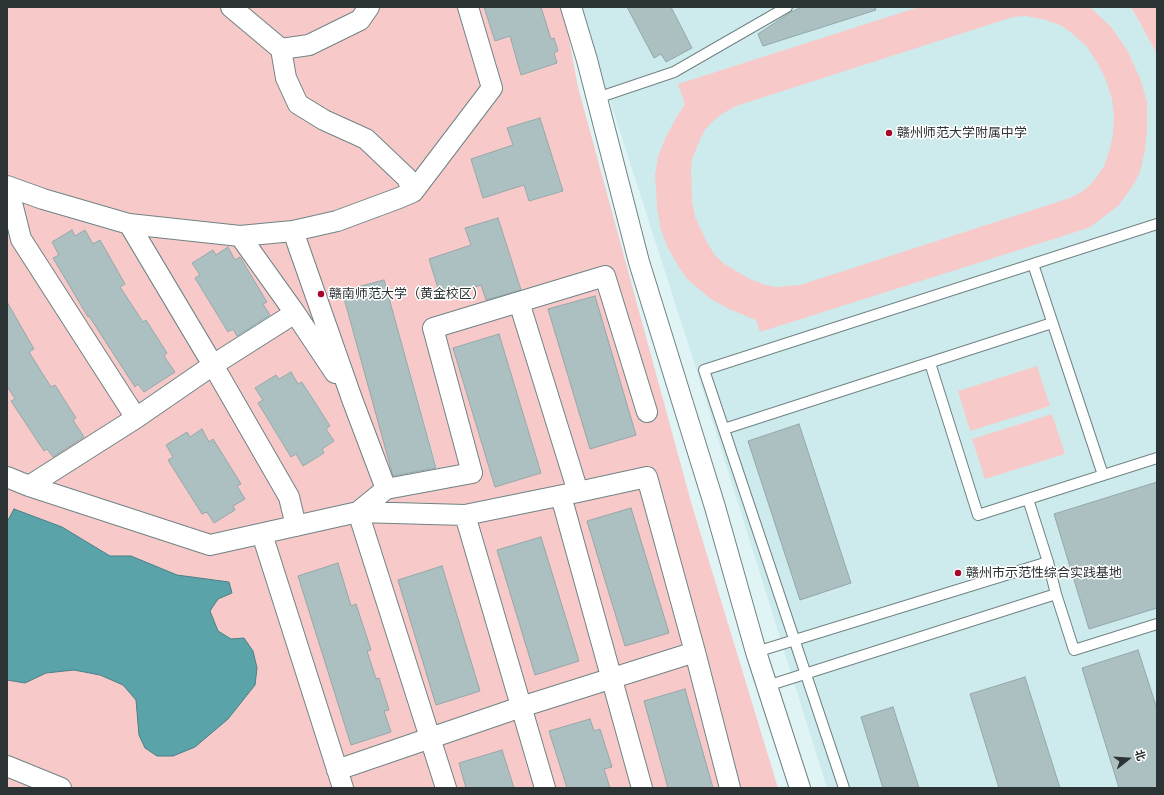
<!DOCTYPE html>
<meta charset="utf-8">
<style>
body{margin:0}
#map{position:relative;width:1164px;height:795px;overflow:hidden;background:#e0f4f6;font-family:Karla,"Noto Sans SC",sans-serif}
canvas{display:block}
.frame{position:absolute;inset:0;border:8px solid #2b3334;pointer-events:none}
.north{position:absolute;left:1108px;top:739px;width:40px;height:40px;-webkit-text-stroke:3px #fff;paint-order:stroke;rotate:73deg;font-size:11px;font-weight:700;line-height:16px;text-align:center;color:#2b3334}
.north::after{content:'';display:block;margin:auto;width:14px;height:18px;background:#2b3334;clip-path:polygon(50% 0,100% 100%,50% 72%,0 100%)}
</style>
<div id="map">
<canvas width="1164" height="795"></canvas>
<div class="frame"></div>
<div class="north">北</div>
</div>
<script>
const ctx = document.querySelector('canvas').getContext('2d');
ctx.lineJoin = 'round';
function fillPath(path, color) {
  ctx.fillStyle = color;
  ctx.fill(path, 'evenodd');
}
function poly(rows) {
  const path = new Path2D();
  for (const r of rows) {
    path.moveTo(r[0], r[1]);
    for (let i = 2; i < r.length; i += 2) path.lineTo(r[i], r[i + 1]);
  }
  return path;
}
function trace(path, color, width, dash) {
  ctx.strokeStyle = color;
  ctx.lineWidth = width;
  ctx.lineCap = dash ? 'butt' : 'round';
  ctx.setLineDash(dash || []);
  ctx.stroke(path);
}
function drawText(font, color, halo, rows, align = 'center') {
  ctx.font = font + ' Karla,"Noto Sans SC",sans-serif';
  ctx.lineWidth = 3;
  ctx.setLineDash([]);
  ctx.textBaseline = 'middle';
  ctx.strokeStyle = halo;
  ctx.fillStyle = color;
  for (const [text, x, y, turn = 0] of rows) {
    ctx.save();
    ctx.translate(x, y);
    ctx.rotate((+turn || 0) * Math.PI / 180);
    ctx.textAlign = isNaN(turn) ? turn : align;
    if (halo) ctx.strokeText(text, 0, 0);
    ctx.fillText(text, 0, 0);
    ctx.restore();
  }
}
fillPath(poly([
 [580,7,1131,7,1157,54,1157,788,827,788,693,359]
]), '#cdebed');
fillPath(poly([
 [7,7,484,7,495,41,523,32,512,45,522,75,557,63,554,53,558,51,554,38,543,41,541,7,563,7,578,87,691,502,778,788,7,788,7,386,15,399,11,401,44,451,47,449,53,457,84,437,73,420,76,418,55,385,51,387,41,370,29,377,28,353,34,349,26,335,21,338,17,319,9,306,7,306],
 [540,118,563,191,529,201,522,180,483,198,471,159,504,148,514,150,508,128],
 [498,218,521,291,487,301,480,280,441,298,429,259,462,248,472,250,466,228],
 [85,230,93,244,117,270,125,284,119,288,143,322,146,320,167,353,164,356,175,372,144,392,138,384,135,386,94,313,53,258,59,255,52,242,71,231,75,236],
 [228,247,235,260,240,257,267,301,263,304,271,317,259,324,261,328,240,341,233,329,228,332,195,278,200,275,192,263,213,250,216,255],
 [384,280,438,472,396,484,342,292],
 [499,334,541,473,495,487,453,348],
 [291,372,298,384,303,382,314,400,312,412,319,408,330,426,326,429,334,441,322,449,324,453,303,466,296,454,291,457,258,403,263,400,255,388,276,375,279,379],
 [919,7,1089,7,1091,8,1112,28,1127,50,1140,78,1147,102,1147,131,1145,150,1140,172,1132,187,1119,205,1105,216,1090,227,1082,230,760,332,756,320,729,309,711,299,687,279,678,266,667,246,661,230,657,208,655,175,658,156,666,137,676,118,685,104,678,84],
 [1026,16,1046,20,1062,26,1074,35,1087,47,1098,64,1107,83,1112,99,1114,115,1113,133,1110,149,1104,166,1093,182,1083,191,1070,198,800,285,776,287,765,285,750,279,736,271,723,263,715,255,708,244,695,217,692,200,691,170,692,159,701,137,705,130,711,123,722,114,736,106,1013,17],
 [1131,7,1157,7,1157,54],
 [1037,366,1050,406,970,431,958,391],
 [1052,414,1065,454,985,479,972,439]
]), '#f7cac9');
const water = poly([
 [14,509,62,527,110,556,131,556,177,575,229,582,232,593,218,599,210,611,218,631,231,639,244,638,253,651,257,668,255,685,228,719,195,747,173,756,157,756,145,748,139,735,136,700,123,685,100,675,74,670,46,673,25,683,7,680,7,522,14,509]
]);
fillPath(water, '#59a3a9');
trace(water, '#4b8186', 1);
const building = poly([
 [484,7,541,7,551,39,554,38,558,51,554,53,557,63,521,75,510,36,495,41,484,7],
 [627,7,671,7,692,48,666,62,661,54,654,58,627,7],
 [802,7,875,7,876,10,763,46,758,34,791,12,802,7],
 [540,118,563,191,529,201,524,185,483,198,471,159,513,145,507,128,540,118],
 [498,218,521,290,486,300,481,285,441,298,429,259,471,245,465,228,498,218],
 [72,230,75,236,85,230,93,244,100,240,125,284,120,287,143,322,146,320,167,353,164,356,175,372,144,392,138,384,135,387,89,316,88,317,53,258,59,255,52,242,72,230],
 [228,247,235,260,240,257,267,302,263,304,270,315,237,336,233,329,228,332,195,278,200,275,192,263,213,250,216,255,228,247],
 [384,280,436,468,393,476,342,291,384,280],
 [595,296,636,435,590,449,548,309,595,296],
 [7,302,34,349,29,352,51,387,55,385,76,418,73,420,84,437,53,457,47,449,44,451,11,401,15,399,7,386,7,302],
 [499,334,541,473,495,487,453,348,499,334],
 [291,372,298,384,302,382,330,426,326,429,334,441,322,449,324,453,303,466,296,454,291,457,258,403,263,400,255,388,276,375,279,379,291,372],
 [799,424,851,583,800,600,748,441,799,424],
 [202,429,209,442,213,439,241,484,237,486,245,499,233,506,235,510,214,523,207,512,202,514,168,460,173,457,166,445,187,432,190,437,202,429],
 [1157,482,1157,608,1089,629,1054,514,1157,482],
 [631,508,669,633,625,646,587,521,631,508],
 [541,537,579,661,535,675,497,550,541,537],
 [338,563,351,606,356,604,371,650,367,651,376,679,379,678,389,710,384,711,391,732,351,745,298,576,338,563],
 [442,566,480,691,436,705,398,580,442,566],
 [1138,650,1157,709,1157,788,1119,788,1082,668,1138,650],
 [1025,677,1060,788,999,788,970,694,1025,677],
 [685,689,713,788,668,788,644,701,685,689],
 [893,707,919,788,883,788,861,717,893,707],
 [590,719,594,731,600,729,612,767,604,769,610,788,567,788,549,731,590,719],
 [502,750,514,788,466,788,459,763,502,750]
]);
fillPath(building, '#acbfc1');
trace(building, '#95a8a9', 1);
const service = poly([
 [597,98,674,72,787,7],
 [1033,264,1103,475],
 [930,363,978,515,1028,499],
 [724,429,1052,323],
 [1048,562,1056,594],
 [756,652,1048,562,1028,499,1157,458],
 [767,686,1056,594,1074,650,1157,624],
 [844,788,704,370,1157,224]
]);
const minor = poly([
 [231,7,281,49,309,45,360,20,369,7],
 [571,7,587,60,639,262,715,507,756,652,800,788],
 [281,49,286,78,298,104,324,120,366,139,407,178,413,192],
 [7,186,43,199,129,224,240,236,293,231,337,221,399,198,413,192,492,88,468,7],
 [8,187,21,239,136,418,29,486],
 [129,224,213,365,295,313,240,236],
 [293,231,352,399,386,489],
 [519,302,578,492],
 [295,313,335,373],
 [136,418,213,365,289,497,296,526],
 [7,477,29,486,210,545,358,512,465,515,578,492,647,477,695,652,730,788],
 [561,496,642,788],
 [465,515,545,788],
 [262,534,343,788],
 [7,766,61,788],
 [337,770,521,707,695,652],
 [446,788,358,512,386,489,472,473,433,328,605,276,647,412]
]);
trace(service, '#708384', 12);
trace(minor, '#708384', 22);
trace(service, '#fff', 10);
trace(minor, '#fff', 20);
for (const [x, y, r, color] of [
 [889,133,4,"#a5082a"],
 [321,294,4,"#a5082a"],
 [958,573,4,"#a5082a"]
]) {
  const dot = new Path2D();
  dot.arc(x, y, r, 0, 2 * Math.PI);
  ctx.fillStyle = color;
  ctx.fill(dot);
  trace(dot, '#fff', 1.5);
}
drawText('13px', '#2b3334', '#fff', [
 ["赣州师范大学附属中学",897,133],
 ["赣南师范大学（黄金校区）",329,294],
 ["赣州市示范性综合实践基地",966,573]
], 'left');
</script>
